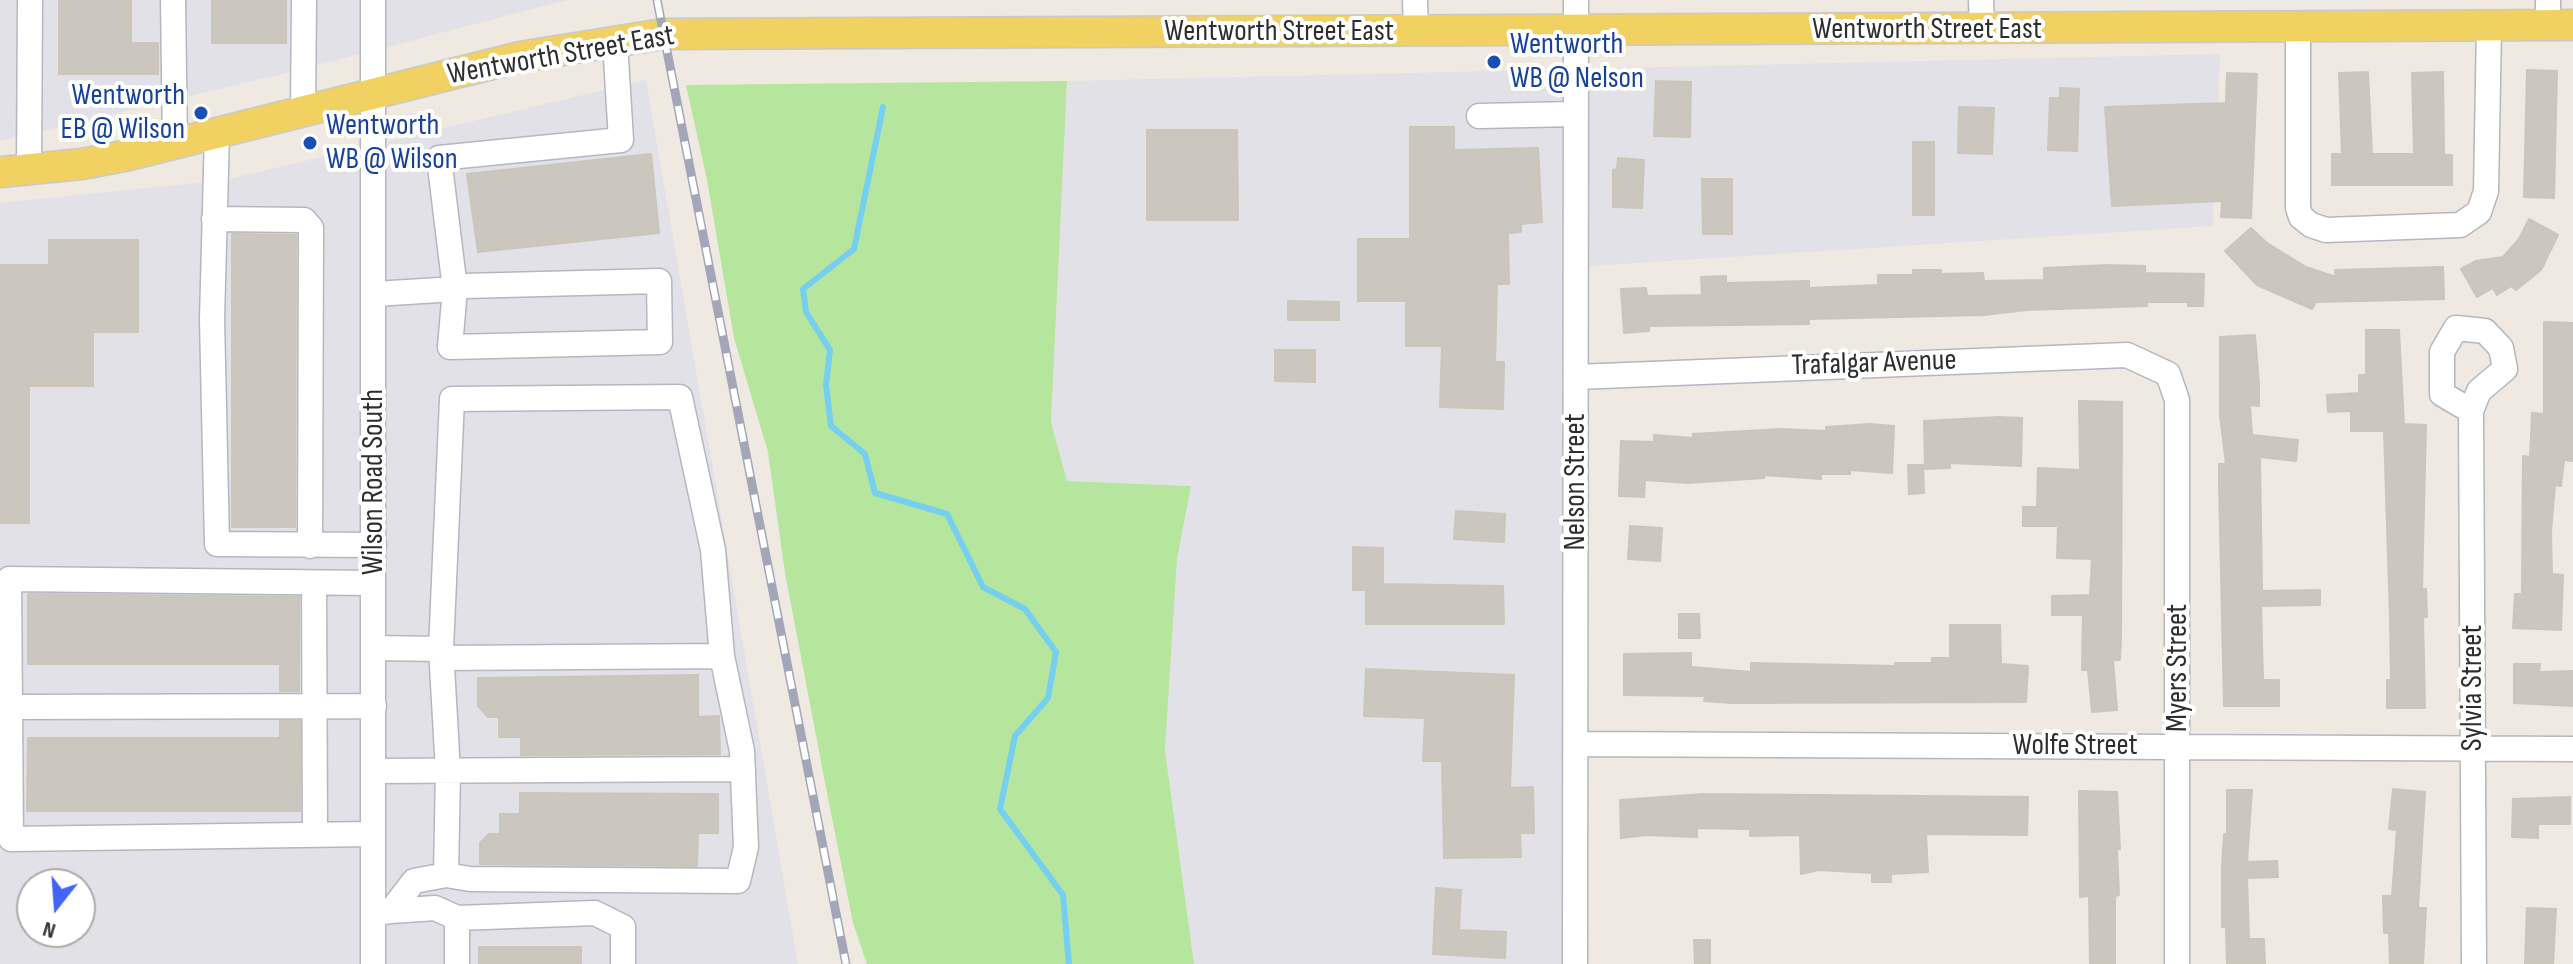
<!DOCTYPE html>
<style>
body{margin:0}
#map{position:relative;width:2573px;height:964px;overflow:hidden;background:#efe9e1;font-family:"Sofia Sans Condensed",sans-serif}
canvas{display:block}
.north{position:absolute;left:16px;top:868px;width:80px;height:80px;box-sizing:border-box;background:#fff;border:2px solid #ababab;border-radius:50%;rotate:197deg;font-size:22px;font-weight:700;line-height:32px;text-align:center;color:#2e2e2e}
.north::after{content:'';display:block;margin:auto;width:28px;height:36px;background:#4264fb;clip-path:polygon(50% 0,100% 100%,50% 72%,0 100%)}
</style>
<div id="map">
<canvas width="2573" height="964"></canvas>
<div class="north">N</div>
</div>
<script>
const ctx = document.querySelector('canvas').getContext('2d');
ctx.lineJoin = 'round';
function fillPath(path, color) {
  ctx.fillStyle = color;
  ctx.fill(path, 'evenodd');
}
function poly(rows) {
  const path = new Path2D();
  for (const r of rows) {
    path.moveTo(r[0], r[1]);
    for (let i = 2; i < r.length; i += 2) path.lineTo(r[i], r[i + 1]);
  }
  return path;
}
function trace(path, color, width, dash) {
  ctx.strokeStyle = color;
  ctx.lineWidth = width;
  ctx.lineCap = dash ? 'butt' : 'round';
  ctx.setLineDash(dash || []);
  ctx.stroke(path);
}
function drawText(font, color, halo, rows, align = 'center') {
  ctx.font = font + ' "Sofia Sans Condensed",sans-serif';
  ctx.lineWidth = 8;
  ctx.setLineDash([]);
  ctx.textBaseline = 'middle';
  ctx.strokeStyle = halo;
  ctx.fillStyle = color;
  for (const [text, x, y, turn = 0] of rows) {
    ctx.save();
    ctx.translate(x, y);
    ctx.rotate((+turn || 0) * Math.PI / 180);
    ctx.textAlign = isNaN(turn) ? turn : align;
    if (halo) ctx.strokeText(text, 0, 0);
    ctx.fillText(text, 0, 0);
    ctx.restore();
  }
}
fillPath(poly([
 [0,0,567,0,295,71,0,141],
 [2220,54,2213,226,1575,267,1566,964,1194,964,1165,750,1177,559,1191,486,1067,481,1051,422,1067,81],
 [646,80,798,964,0,964,0,203,225,180],
 [32,884,80,884,80,932,32,932]
]), '#e3e1e8');
fillPath(poly([
 [1067,81,1051,422,1067,481,1191,486,1177,559,1165,750,1194,964,867,964,853,923,828,798,785,573,768,452,734,338,707,180,686,85]
]), '#b6e59e');
trace(poly([
 [883,107,854,249,803,289,806,312,830,350,826,385,831,426,865,454,875,493,947,514,983,587,1025,609,1056,652,1048,698,1015,736,1000,809,1063,895,1069,964]
]), '#75cff0', 6);
const building = poly([
 [59,0,131,0,131,43,158,43,158,74,59,74,59,0],
 [212,0,286,0,286,43,212,43,212,0],
 [2527,70,2557,71,2554,198,2524,197,2527,70],
 [2368,72,2372,154,2414,154,2412,73,2443,72,2444,155,2452,155,2452,185,2332,185,2332,154,2342,154,2339,73,2368,72],
 [2227,73,2257,74,2251,218,2221,217,2222,201,2112,206,2105,107,2226,103,2227,73],
 [1656,81,1691,82,1690,137,1654,136,1656,81],
 [2060,88,2079,89,2077,151,2048,150,2050,98,2060,98,2060,88],
 [1959,107,1994,108,1992,154,1958,153,1959,107],
 [1410,127,1454,127,1454,150,1538,148,1542,222,1521,224,1521,232,1508,233,1509,284,1497,284,1495,362,1504,362,1503,409,1440,407,1442,346,1406,346,1406,301,1358,301,1358,239,1410,239,1410,127],
 [1147,130,1237,130,1238,220,1147,220,1147,130],
 [1913,142,1934,142,1934,215,1913,215,1913,142],
 [651,154,659,233,478,252,467,174,651,154],
 [1618,158,1644,160,1642,208,1613,207,1613,170,1617,169,1618,158],
 [1702,179,1732,179,1732,234,1703,234,1702,179],
 [2529,219,2558,235,2541,270,2516,290,2511,286,2497,295,2493,288,2477,297,2461,269,2476,261,2503,257,2519,239,2529,219],
 [2251,228,2267,243,2306,267,2336,277,2335,270,2443,267,2444,299,2316,302,2312,309,2257,285,2225,251,2251,228],
 [232,234,296,235,295,527,232,527,232,234],
 [49,240,138,240,138,332,93,332,93,386,29,386,29,523,0,523,0,265,49,265,49,240],
 [2108,265,2145,266,2145,273,2204,274,2203,306,2188,306,2188,302,2147,302,2147,306,2027,310,1984,315,1809,319,1809,324,1649,326,1649,331,1624,333,1621,289,1646,288,1647,296,1702,295,1701,277,1726,276,1726,283,1809,281,1809,288,1878,285,1878,275,1913,275,1913,270,1941,270,1941,274,1983,273,1984,281,2044,280,2044,268,2108,265],
 [1288,301,1339,302,1339,320,1288,320,1288,301],
 [2544,322,2573,323,2573,461,2564,460,2561,486,2555,485,2551,532,2552,574,2563,575,2561,630,2513,628,2515,594,2522,594,2523,456,2530,457,2532,413,2544,414,2544,322],
 [2366,330,2399,330,2404,424,2426,425,2422,589,2426,589,2427,617,2423,617,2425,708,2387,708,2387,680,2391,680,2390,618,2384,431,2351,431,2351,411,2328,412,2327,395,2359,393,2359,375,2366,375,2366,330],
 [2255,335,2259,384,2259,406,2250,405,2252,435,2298,440,2296,461,2260,457,2262,591,2320,590,2320,605,2261,606,2263,680,2279,680,2279,706,2224,706,2219,484,2219,464,2226,464,2220,415,2220,337,2255,335],
 [1275,350,1315,350,1315,382,1275,381,1275,350],
 [2079,401,2122,402,2121,638,2120,660,2113,660,2117,710,2092,712,2088,670,2082,670,2083,615,2052,615,2052,596,2090,595,2092,559,2057,558,2058,526,2023,526,2023,507,2037,507,2038,468,2080,470,2079,401],
 [1999,417,2022,418,2021,466,1950,463,1950,468,1925,469,1924,421,1999,417],
 [1870,424,1894,426,1892,473,1850,470,1850,474,1821,474,1821,479,1764,475,1764,478,1688,483,1645,480,1644,497,1619,496,1621,441,1654,442,1654,435,1693,438,1693,434,1782,429,1826,431,1826,427,1870,424],
 [1908,465,1923,465,1924,493,1909,494,1908,465],
 [1456,511,1505,514,1504,542,1454,539,1456,511],
 [1630,526,1662,528,1660,561,1628,559,1630,526],
 [1353,547,1383,548,1383,584,1503,586,1504,624,1366,624,1366,590,1353,590,1353,547],
 [28,594,299,597,299,691,280,691,280,664,28,664,28,594],
 [1679,614,1699,614,1700,638,1679,638,1679,614],
 [1950,625,2000,625,2001,664,2028,666,2026,702,1732,703,1704,701,1705,696,1624,695,1624,654,1691,653,1691,667,1751,672,1751,663,1895,666,1895,663,1932,663,1932,658,1950,658,1950,625],
 [2514,664,2540,664,2539,672,2573,671,2573,706,2514,703,2514,664],
 [1366,669,1514,675,1510,788,1533,787,1534,833,1520,833,1521,857,1444,858,1442,761,1423,761,1425,718,1364,716,1366,669],
 [698,675,698,717,719,716,720,754,521,755,521,737,499,737,499,717,488,717,478,706,478,678,698,675],
 [280,721,300,721,300,811,27,811,28,738,280,738,280,721],
 [2393,789,2425,792,2418,908,2426,908,2423,964,2390,964,2389,933,2384,933,2383,896,2392,896,2397,830,2389,829,2393,789],
 [2227,790,2252,790,2247,862,2277,861,2278,877,2247,878,2249,939,2264,939,2265,964,2227,964,2226,927,2222,927,2222,866,2224,834,2227,834,2227,790],
 [2079,791,2117,792,2120,849,2117,849,2119,895,2115,896,2115,964,2090,964,2089,896,2080,897,2079,791],
 [520,793,718,794,718,833,698,833,697,866,480,864,480,843,489,834,500,834,500,814,520,814,520,793],
 [1704,794,2028,797,2027,835,1926,834,1928,872,1891,874,1891,882,1872,882,1872,873,1819,870,1801,874,1800,835,1750,836,1750,829,1697,828,1697,837,1646,835,1621,838,1620,800,1704,794],
 [2570,797,2570,824,2538,824,2538,838,2512,837,2513,799,2570,797],
 [1436,888,1461,890,1459,930,1506,932,1505,958,1433,954,1436,888],
 [2527,908,2556,909,2553,964,2525,964,2527,908],
 [1694,940,1710,940,1710,964,1695,964,1694,940],
 [479,947,581,947,581,964,479,964,479,947]
]);
fillPath(building, '#cbc7bf');
trace(building, '#cbc5ba', 2);
const minor = poly([
 [173,0,175,144],
 [1415,0,1416,31],
 [1981,0,1982,30],
 [2548,0,2548,26],
 [2298,28,2298,208,2301,217,2311,225,2326,230,2460,225,2479,212,2486,191,2489,26],
 [303,112,304,0],
 [1479,116,1575,114],
 [217,133,212,319,217,544,374,545],
 [29,171,30,0],
 [214,219,304,220,311,228,310,546],
 [375,294,455,289,464,286,659,281,660,342,450,347,455,289,439,158,621,140,615,42],
 [1576,377,2127,355,2168,374,2177,400,2177,964],
 [2471,411,2442,394,2442,352,2456,328,2485,331,2501,348,2505,369,2479,391,2471,411,2474,964],
 [314,583,315,834],
 [373,583,9,579,11,839,373,834],
 [441,649,452,399,680,397,713,550,722,656],
 [441,658,722,656,742,751,746,847,738,881,470,879,446,875],
 [10,707,374,706],
 [1577,744,2573,749],
 [374,771,743,769],
 [391,911,435,908,457,918,457,964],
 [373,913,391,911,414,881,446,875,448,771,441,649,374,648],
 [457,918,595,913,623,927,623,964],
 [373,964,373,0],
 [1575,964,1576,0]
]);
const major = poly([
 [0,172,82,164,129,155,520,57,663,34,2573,25]
]);
trace(minor, '#b4b7c1', 27);
trace(major, '#c9c9c9', 33);
trace(minor, '#fff', 24);
trace(major, '#f2d163', 30);
const rail = poly([
 [657,0,846,964]
]);
trace(rail, '#a3a6b8', 9);
trace(rail, '#fff', 6, [18]);
for (const [x, y, r, color] of [
 [1494,62,8,"#1a4fb4"],
 [201,113,8,"#1a4fb4"],
 [310,143,8,"#1a4fb4"]
]) {
  const dot = new Path2D();
  dot.arc(x, y, r, 0, 2 * Math.PI);
  ctx.fillStyle = color;
  ctx.fill(dot);
  trace(dot, '#fff', 3);
}
drawText('30px', '#2e2e2e', '#fff', [
 ["Wentworth Street East",1927,30],
 ["Wentworth Street East",1279,32],
 ["Wentworth Street East",561,56,-10],
 ["Trafalgar Avenue",1874,364,-2],
 ["Wilson Road South",374,482,-90],
 ["Nelson Street",1576,482,-90],
 ["Myers Street",2178,668,-90],
 ["Sylvia Street",2473,688,-90],
 ["Wolfe Street",2075,746]
]);
drawText('30px', '#164399', '#fff', [
 ["Wentworth",1510,45],
 ["WB @ Nelson",1510,79],
 ["Wentworth",185,96,"right"],
 ["EB @ Wilson",185,130,"right"],
 ["Wentworth",326,126],
 ["WB @ Wilson",326,160]
], 'left');
</script>
